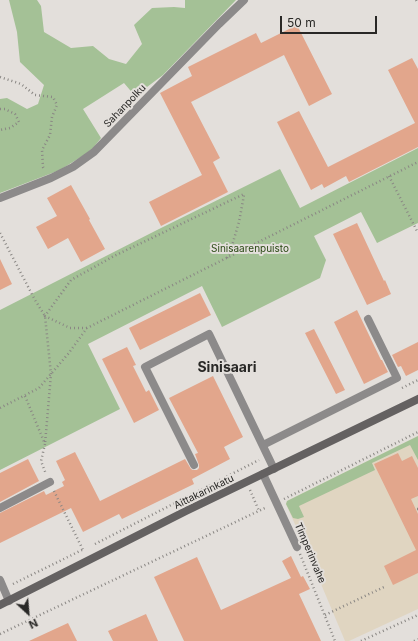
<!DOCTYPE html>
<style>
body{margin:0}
#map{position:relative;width:418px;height:641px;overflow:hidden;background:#e3dfdb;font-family:Inter,sans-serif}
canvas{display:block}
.north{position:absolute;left:8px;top:593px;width:40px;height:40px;-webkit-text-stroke:3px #e3dfdb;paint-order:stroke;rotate:154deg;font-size:11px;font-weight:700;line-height:16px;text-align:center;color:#292826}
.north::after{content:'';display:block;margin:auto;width:14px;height:18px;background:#292826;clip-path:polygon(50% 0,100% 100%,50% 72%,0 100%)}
.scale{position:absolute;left:280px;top:16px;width:97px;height:18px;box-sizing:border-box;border:2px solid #292826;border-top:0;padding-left:5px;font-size:12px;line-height:14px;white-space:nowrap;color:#292826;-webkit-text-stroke:3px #e3dfdb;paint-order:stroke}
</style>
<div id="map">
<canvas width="418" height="641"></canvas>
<div class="north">N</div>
<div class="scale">50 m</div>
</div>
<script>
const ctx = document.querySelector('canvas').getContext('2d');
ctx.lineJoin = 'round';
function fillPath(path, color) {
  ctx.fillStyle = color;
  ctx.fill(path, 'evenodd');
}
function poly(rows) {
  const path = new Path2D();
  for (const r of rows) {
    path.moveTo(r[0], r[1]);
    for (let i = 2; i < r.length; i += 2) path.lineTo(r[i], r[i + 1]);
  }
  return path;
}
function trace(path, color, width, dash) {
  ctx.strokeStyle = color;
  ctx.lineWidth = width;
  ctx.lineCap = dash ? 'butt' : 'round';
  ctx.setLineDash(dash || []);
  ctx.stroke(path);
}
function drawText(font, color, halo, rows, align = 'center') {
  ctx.font = font + ' Inter,sans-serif';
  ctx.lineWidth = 4;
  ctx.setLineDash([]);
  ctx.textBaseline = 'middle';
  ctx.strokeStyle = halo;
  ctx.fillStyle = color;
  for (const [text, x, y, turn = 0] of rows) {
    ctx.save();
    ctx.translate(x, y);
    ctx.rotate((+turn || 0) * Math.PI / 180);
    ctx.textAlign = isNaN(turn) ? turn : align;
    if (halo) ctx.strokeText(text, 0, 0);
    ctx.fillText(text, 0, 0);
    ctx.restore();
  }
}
fillPath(poly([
 [418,436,418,609,349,641,345,641,313,565,286,504,287,501]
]), '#e0d5c1');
fillPath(poly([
 [9,0,37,0,41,6,44,32,71,48,93,46,109,59,126,64,142,44,134,25,152,8,174,7,185,8,185,0,236,0,163,75,135,96,124,83,83,109,101,138,93,148,84,155,60,170,0,193,0,99,7,98,27,109,38,104,44,85,20,62,17,32],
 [418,148,418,223,377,243,361,212,314,236,326,260,320,278,222,327,202,286,88,344,120,409,0,470,0,310,157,230,280,169,300,208],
 [418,436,418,460,410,445,372,463,375,470,299,506,304,517,298,519,293,518,286,504,287,501]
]), '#a4c196');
fillPath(poly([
 [297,25,332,94,309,106,284,55,191,102,220,158,213,162,228,192,161,226,149,202,202,175,160,93,192,76,188,67,256,33,261,43],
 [412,58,418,69,418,147,349,182,346,176,324,188,322,184,311,190,277,122,299,111,328,167,415,123,388,70],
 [71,185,90,219,89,220,105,249,81,262,68,238,48,249,36,227,57,216,47,198],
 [357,223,384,281,385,280,391,294,367,305,333,234],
 [0,259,12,284,0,290],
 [200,293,211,315,140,350,129,328],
 [357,310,381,360,382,360,388,372,364,384,334,322],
 [314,329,345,390,336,394,305,333],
 [418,342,418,370,406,376,401,366,398,367,392,355],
 [127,347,136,365,133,366,146,392,149,390,159,410,134,423,102,359],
 [213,376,243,437,224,447,230,459,192,479,194,484,122,519,119,514,83,532,71,508,0,543,0,513,44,491,46,495,64,486,62,482,65,480,56,461,75,452,100,501,185,459,191,469,193,470,197,470,199,468,199,465,195,454,198,453,169,398],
 [398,453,402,461,412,456,418,468,418,496,411,499,418,514,418,573,393,585,384,566,416,550,374,464],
 [28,459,39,481,0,502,0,473],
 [291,556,301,577,303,576,310,589,299,594,321,641,184,641,154,577,197,557,221,610,291,578,282,561],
 [146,614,158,641,113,641,108,631],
 [68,623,77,641,29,641]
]), '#e2a68c');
trace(poly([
 [416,0,418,3],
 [0,77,21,84,35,95,53,97,57,105,52,117,50,135,42,150,43,167,45,170],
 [0,109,5,109,15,114,19,122,10,128,0,130],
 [389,176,418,233],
 [0,233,35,300,45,316,51,374,45,444],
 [227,258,231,249,239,222,244,195],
 [87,328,70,328,45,316,71,280,114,256,244,194],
 [402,388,418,380],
 [25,396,45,444,41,461,46,474],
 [0,408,39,388,68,354,87,328,418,162],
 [250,490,259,511],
 [54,491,83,550],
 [284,499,418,432],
 [417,509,418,509],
 [95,544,259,460],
 [300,554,335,641],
 [13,584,82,550],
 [325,615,384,587],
 [0,634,267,507],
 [361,641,418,615],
 [414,641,418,639]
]), '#8a8784', 2.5, [1, 3]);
trace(poly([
 [263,445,397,378,368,319],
 [194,465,145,367,209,334,274,469],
 [0,508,50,482],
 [0,580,9,601]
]), '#8c8a8a', 8);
trace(poly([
 [0,198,51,178,73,167,94,152,219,24,244,0],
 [263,474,297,547]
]), '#8c8a8a', 8);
trace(poly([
 [0,605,186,511,418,399]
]), '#646161', 8);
drawText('10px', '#292826', '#e3dfdb', [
 ["Sahanpolku",125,106,-46],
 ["Aittakarinkatu",204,492,-26],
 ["Timperinvahe",310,553,67]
]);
drawText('10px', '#294813', '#e3dfdb', [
 ["Sinisaarenpuisto",250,249]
]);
drawText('bold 14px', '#292826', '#e3dfdb', [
 ["Sinisaari",227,368]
]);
</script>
